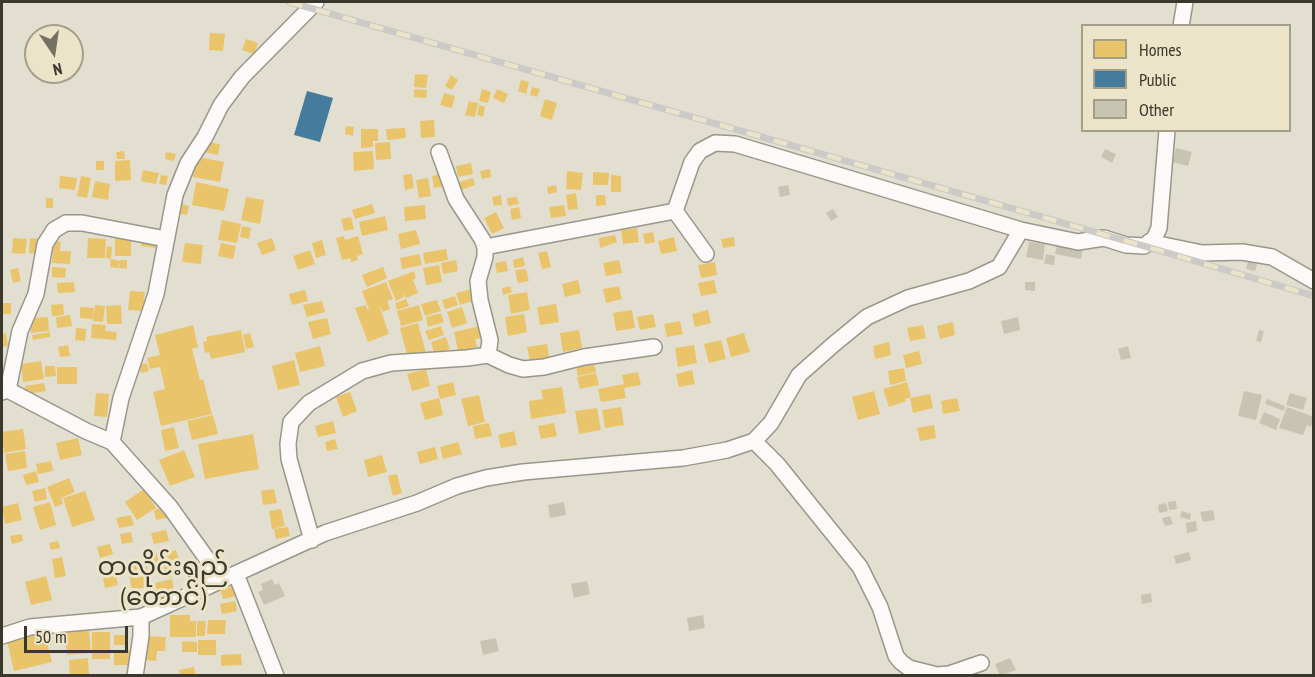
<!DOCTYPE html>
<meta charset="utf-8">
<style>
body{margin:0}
#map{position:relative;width:1315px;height:677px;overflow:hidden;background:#e3dfd0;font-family:"PT Sans Narrow",sans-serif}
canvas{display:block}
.frame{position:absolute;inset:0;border:3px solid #3a372c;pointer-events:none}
.legend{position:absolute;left:1081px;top:24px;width:210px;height:108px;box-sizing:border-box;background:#ebe4c8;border:2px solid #a49f8a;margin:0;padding:8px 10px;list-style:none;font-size:18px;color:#3a372c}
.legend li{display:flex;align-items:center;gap:12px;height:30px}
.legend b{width:30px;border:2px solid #a49f8a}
.north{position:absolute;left:24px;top:24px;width:60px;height:60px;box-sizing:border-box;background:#ebe4c8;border:2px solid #a49f8a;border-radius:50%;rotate:167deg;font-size:16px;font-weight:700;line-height:24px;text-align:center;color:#3a372c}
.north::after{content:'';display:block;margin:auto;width:21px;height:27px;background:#757265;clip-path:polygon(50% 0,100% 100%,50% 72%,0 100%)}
.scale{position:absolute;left:24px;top:626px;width:104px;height:27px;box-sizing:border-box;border:3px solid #3a372c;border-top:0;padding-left:8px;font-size:18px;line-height:21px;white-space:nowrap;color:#3a372c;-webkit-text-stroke:4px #ebe4c8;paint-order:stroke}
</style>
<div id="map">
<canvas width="1315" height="677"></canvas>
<div class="frame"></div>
<ul class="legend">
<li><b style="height:16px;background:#e9c46a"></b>Homes</li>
<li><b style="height:16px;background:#457b9d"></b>Public</li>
<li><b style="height:16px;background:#c8c4b2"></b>Other</li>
</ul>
<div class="north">N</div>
<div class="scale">50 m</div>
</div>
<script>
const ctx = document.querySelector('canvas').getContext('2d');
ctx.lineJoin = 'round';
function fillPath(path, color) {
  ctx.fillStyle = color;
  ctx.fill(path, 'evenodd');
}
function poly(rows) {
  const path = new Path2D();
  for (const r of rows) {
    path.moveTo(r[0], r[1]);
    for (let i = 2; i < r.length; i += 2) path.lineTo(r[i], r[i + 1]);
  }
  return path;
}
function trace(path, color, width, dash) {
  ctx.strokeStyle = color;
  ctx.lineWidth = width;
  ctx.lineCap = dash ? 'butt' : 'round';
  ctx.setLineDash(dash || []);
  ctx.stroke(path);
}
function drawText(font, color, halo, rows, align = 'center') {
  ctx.font = font + ' "PT Sans Narrow","Noto Sans Myanmar",sans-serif';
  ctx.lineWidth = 6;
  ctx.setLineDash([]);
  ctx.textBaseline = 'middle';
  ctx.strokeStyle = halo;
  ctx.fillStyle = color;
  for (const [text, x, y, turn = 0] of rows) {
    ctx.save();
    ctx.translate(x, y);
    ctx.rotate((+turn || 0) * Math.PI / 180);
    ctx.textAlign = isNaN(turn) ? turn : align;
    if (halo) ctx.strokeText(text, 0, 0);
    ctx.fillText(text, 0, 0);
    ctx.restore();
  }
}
fillPath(poly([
 [210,33,225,34,223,51,209,50],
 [246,39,258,43,254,54,242,50],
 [415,74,428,75,426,88,414,87],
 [451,75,458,80,452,90,445,86],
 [521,80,529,82,526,94,518,91],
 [532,87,540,89,537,97,530,95],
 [414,89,427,90,426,98,414,97],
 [482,89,491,92,488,103,479,101],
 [497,89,508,94,504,103,493,98],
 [444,93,455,96,452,108,440,105],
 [545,99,557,103,552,120,540,116],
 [469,101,478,103,475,117,465,115],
 [479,105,485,107,483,117,477,115],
 [434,120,435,137,421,138,420,121],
 [346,126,354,127,353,136,345,134],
 [405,128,406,138,387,140,386,129],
 [361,129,378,129,378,141,373,141,373,147,361,148],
 [206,142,220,144,218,155,204,152],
 [390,142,391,159,376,160,375,143],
 [124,151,125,159,117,159,116,152],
 [373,151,374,169,354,171,353,152],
 [166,152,176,154,174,161,165,159],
 [198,157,224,162,220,182,193,177],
 [130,160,131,180,115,181,115,161],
 [96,161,104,161,104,170,96,170],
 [471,163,473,174,458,177,456,166],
 [490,169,491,177,482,179,480,171],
 [143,170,159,173,156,184,141,181],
 [567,171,583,173,581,190,566,189],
 [593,172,609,173,608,185,593,185],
 [444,173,446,186,434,188,432,176],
 [412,174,414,188,405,190,403,175],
 [161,175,168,176,166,185,159,184],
 [611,175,621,176,621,192,611,192],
 [60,176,77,178,75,190,59,188],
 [81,176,91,178,87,198,77,196],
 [428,178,431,196,419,198,416,180],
 [473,178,475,185,461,190,459,182],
 [95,181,110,184,108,200,92,197],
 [196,182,229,189,224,211,192,205],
 [556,185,557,192,548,194,547,187],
 [576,193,578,209,568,210,566,195],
 [501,195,502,205,494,206,492,197],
 [596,195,605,195,606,205,596,206],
 [246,197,264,200,260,224,241,220],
 [517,197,519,204,508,206,507,198],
 [46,198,53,198,53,208,46,208],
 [182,204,189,206,187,215,180,214],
 [372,204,375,213,355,219,352,210],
 [425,205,426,219,405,221,404,207],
 [564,205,566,216,551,218,549,207],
 [519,207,521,218,512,220,510,209],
 [496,212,504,228,492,234,484,218],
 [385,216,388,230,362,236,359,222],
 [351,217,354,229,344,231,341,219],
 [222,220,241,224,237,243,218,240],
 [242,226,251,228,249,239,240,237],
 [637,228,639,242,623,244,621,230],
 [416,230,420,244,401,249,398,234],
 [653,232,655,242,645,244,643,234],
 [615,235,617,242,600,248,599,238],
 [344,236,345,240,358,236,363,254,357,256,358,260,351,262,350,258,342,260,336,238],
 [674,237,677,251,661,254,658,241],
 [734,237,735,246,723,248,721,239],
 [13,238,27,239,25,254,12,253],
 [30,238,41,239,40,254,29,253],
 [88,238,106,239,105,258,87,258],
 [142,238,156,239,156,248,141,246],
 [272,238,276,250,262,255,257,243],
 [115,239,131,239,131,256,115,256],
 [322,240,326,255,316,258,312,243],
 [54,241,61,242,60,251,71,251,70,264,52,263],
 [185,243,203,245,201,264,182,262],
 [221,243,236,246,233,259,218,256],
 [107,246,112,247,111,259,106,258],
 [446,249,448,260,425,264,423,253],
 [310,250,315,264,298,270,293,256],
 [547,251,551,267,542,269,538,253],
 [419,254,422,265,402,269,400,258],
 [523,257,525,266,514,268,513,260],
 [111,259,120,261,118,268,110,267],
 [120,260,127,260,127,269,119,268],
 [456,260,458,271,443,274,441,263],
 [619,260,622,273,606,276,603,263],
 [506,261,508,271,497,273,495,263],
 [715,262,717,275,701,278,698,265],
 [439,265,442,282,426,285,423,268],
 [52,267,66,268,65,278,52,277],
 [383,267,387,278,367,287,362,275],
 [18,268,21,281,13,283,10,270],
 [526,269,529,281,518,283,515,270],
 [414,271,416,278,413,280,418,293,406,298,403,292,404,297,396,301,388,281],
 [578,280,581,293,565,297,562,284],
 [714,280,717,293,701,296,698,283],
 [74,282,75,292,58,293,57,283],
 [386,282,393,299,387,301,390,309,383,312,379,305,389,334,368,342,355,308,366,305,367,309,369,309,362,291],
 [510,286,512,292,503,295,502,288],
 [619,286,622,299,606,303,603,289],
 [472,289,475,300,460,305,456,293],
 [305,290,308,301,292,305,289,294],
 [130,291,145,292,143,311,128,310],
 [527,292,530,310,511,314,508,295],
 [455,296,458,305,445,309,442,300],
 [406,299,409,306,397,310,395,303],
 [437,300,441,311,425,316,421,304],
 [322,301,325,312,307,317,303,305],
 [2,303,11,303,11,314,2,314],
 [63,304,64,315,52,316,51,305],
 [556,304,559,322,540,325,537,307],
 [95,305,105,306,103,322,93,321],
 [121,305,122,324,107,324,106,306],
 [419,305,423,320,401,326,397,311],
 [80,307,94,308,93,319,80,318],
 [462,307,467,323,452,328,447,312],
 [632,310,635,328,616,331,613,313],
 [708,310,711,323,695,327,692,314],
 [441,313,444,322,428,327,426,317],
 [524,314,527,332,508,336,505,317],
 [653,314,656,327,640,330,637,317],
 [70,315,72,326,57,328,56,317],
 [48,317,49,331,31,333,30,318],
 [327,318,331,334,313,339,308,322],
 [680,321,683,334,667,337,664,324],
 [953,322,955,335,940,339,937,326],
 [418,323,426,353,408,358,400,328],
 [92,324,106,325,105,331,117,332,116,340,91,338],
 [193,325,198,347,192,349,200,380,203,379,212,414,161,426,153,392,165,389,160,367,150,369,147,358,160,355,155,335],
 [923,325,926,338,910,341,907,328],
 [441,326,444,335,429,340,425,331],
 [480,326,482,338,475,339,477,347,458,351,454,332],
 [76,328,86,329,85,341,75,340],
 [241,330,245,352,211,359,209,352,205,353,203,342,207,341,206,337],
 [579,330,582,348,563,352,560,333],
 [50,332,50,337,33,340,32,335],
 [6,333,8,346,2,347,2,334],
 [250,333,254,347,246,349,243,335],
 [744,333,750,352,731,357,726,338],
 [446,337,450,349,434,353,431,342],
 [721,340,726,359,709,363,704,344],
 [889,342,891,355,875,359,873,346],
 [547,344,550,362,531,365,527,347],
 [68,345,70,356,60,357,58,347],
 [694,345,697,363,678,367,675,348],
 [320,346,325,366,300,372,295,353],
 [919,351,922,364,906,368,903,355],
 [294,360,300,385,278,390,272,366],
 [41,361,44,379,23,382,21,364],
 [147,363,149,371,141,373,139,365],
 [594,363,596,372,578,376,576,366],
 [45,366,55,366,56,376,45,377],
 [57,367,77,367,77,384,57,384],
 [904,368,906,381,890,385,888,371],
 [426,369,430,386,412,391,407,374],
 [692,370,695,384,679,387,676,374],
 [638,372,641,385,624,388,626,398,601,402,598,389,624,384,622,375],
 [596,373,599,385,580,389,577,377],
 [453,382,456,395,440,399,437,386],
 [907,382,911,397,905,399,906,401,889,407,883,389],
 [44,383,46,391,27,394,25,386],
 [562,387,566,413,531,419,529,401,543,399,541,390],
 [874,391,880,414,858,420,852,397],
 [350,392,357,411,343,417,336,397],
 [96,393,109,394,107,417,94,416],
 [930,394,933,408,913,413,910,398],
 [479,395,485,422,468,426,461,399],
 [439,398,443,415,425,420,420,403],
 [957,398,960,411,943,414,941,401],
 [621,407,624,425,605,428,602,410],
 [597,408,601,430,579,434,575,411],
 [213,415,218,434,192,440,187,421],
 [333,421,336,433,318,437,315,426],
 [489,423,492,436,475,439,473,426],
 [554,423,557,436,541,439,538,426],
 [934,425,936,438,920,441,917,428],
 [174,427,179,448,165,451,161,430],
 [23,429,26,449,4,453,2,432],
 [514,431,517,445,501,448,498,435],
 [253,434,259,469,205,479,198,444],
 [78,438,82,455,60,460,56,443],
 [335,439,338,449,327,451,325,442],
 [458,442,462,454,443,459,440,447],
 [435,447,438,459,420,464,417,452],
 [184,450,195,477,170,486,159,460],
 [25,451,27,468,8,471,5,454],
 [382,455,387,472,368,477,364,460],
 [51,461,53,471,38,474,36,464],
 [36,471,39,482,26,485,23,475],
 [397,474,402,493,393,496,388,476],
 [69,478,75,492,61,498,63,504,55,507,47,487],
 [45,488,47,499,35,502,32,491],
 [144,489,156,508,137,520,125,502],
 [274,489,277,503,263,505,261,491],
 [85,491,95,520,72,527,63,498],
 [50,502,56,525,40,530,33,507],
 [18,503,22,520,5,524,2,507],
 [169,507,171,517,156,520,154,510],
 [281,509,285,526,272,529,269,511],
 [131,515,134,525,119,528,116,518],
 [288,527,290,536,276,539,274,529],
 [166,530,169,541,154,544,151,533],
 [131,532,133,542,122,544,120,534],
 [22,534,23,541,12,544,10,536],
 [58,541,60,548,51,550,49,543],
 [110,544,113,554,100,558,97,547],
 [176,550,183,573,167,578,160,555],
 [157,553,160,568,150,570,147,555],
 [62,557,66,576,55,578,52,559],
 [146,560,149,580,146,581,147,587,132,590,127,564],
 [198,562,205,579,189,585,182,568],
 [115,571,118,585,105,588,102,574],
 [46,576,52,600,31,605,25,582],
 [172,579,175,598,158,602,155,583],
 [235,586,237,596,223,599,220,589],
 [235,601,237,611,222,614,220,604],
 [170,615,190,615,190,621,196,621,196,637,170,637],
 [208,620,226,620,225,634,207,634],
 [197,621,206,621,205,636,197,636],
 [89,630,91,653,67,655,65,633],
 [44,631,52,662,14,671,7,641],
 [92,632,110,632,110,659,92,659],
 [114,635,127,635,127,645,114,645],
 [146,636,166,637,165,651,157,651,156,661,145,660],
 [198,640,216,640,216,655,198,655],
 [182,641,197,642,197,652,182,652],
 [114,650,132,650,132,665,114,665],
 [241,654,242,665,221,666,221,655],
 [88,658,89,674,70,675,69,660],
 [194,667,196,676,180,676,179,670]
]), '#e9c46a');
fillPath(poly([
 [307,91,333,98,320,142,294,135]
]), '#457b9d');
fillPath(poly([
 [1176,148,1192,152,1188,166,1172,162],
 [1105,149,1116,154,1112,163,1101,157],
 [788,185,790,195,780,197,778,187],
 [833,209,838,217,831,221,826,213],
 [1058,241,1083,246,1081,259,1055,254],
 [1029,242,1045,244,1043,260,1026,257],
 [1046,254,1055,256,1054,265,1044,264],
 [1248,261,1257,264,1255,271,1246,269],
 [1025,282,1035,282,1035,291,1025,290],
 [1018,317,1020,330,1004,334,1001,321],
 [1259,330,1264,331,1261,342,1256,341],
 [1128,346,1131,358,1121,360,1118,349],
 [1244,391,1262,395,1256,420,1238,416],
 [1290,393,1307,398,1303,410,1286,405],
 [1267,399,1285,406,1284,411,1265,404],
 [1287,407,1314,417,1311,427,1307,425,1303,435,1279,428],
 [1264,412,1280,419,1276,430,1259,423],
 [1176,501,1177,509,1169,510,1168,502],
 [564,502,566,515,550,518,548,505],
 [1166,503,1168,511,1159,513,1158,505],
 [1213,510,1215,520,1203,522,1200,512],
 [1182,511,1191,514,1190,520,1180,517],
 [1170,516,1173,524,1165,526,1162,518],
 [1196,521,1197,531,1187,533,1186,523],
 [1189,552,1191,560,1176,564,1174,556],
 [272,579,275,585,279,583,285,596,264,605,258,592,263,590,261,584],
 [587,581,590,594,574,598,571,584],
 [1151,593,1152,602,1142,604,1141,595],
 [703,615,705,628,689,631,687,618],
 [496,638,499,651,483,655,480,641],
 [1010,658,1016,670,1000,676,995,664]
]), '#c8c4b2');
const minor = poly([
 [1181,26,1185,2],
 [675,211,706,254],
 [1149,242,1202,253,1242,252,1272,257,1314,281],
 [485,247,675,211,692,162,700,151,715,143,735,144,1021,230,1078,242,1104,238,1126,245,1144,246,1154,239,1159,228,1167,130],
 [488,355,509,365,523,369,544,367,584,357,654,347],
 [8,390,20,331,36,294,45,244,54,230,66,223,82,223,166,239],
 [2,392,8,390,86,431,112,442,170,507,222,580],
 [754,441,777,464,860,567,880,607,896,656,901,662,909,668,937,675,949,674,981,663],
 [112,442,121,398,156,294,175,195,188,163,205,137,221,105,242,77,316,2],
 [312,540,289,459,288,444,291,422,309,403,362,371,391,363,467,358,488,355,490,340,480,300,478,281,485,257,485,247,482,239,456,199,439,152],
 [236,574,276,676],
 [2,636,30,627,141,617],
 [135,676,141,636,141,617,325,533,417,503,457,486,486,478,523,472,683,458,727,450,754,441,771,423,799,375,834,344,867,317,908,298,969,281,999,267,1021,230]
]);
trace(minor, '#99968a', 18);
trace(minor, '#fbfaf8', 15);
const rail = poly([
 [289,2,1144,246,1314,296]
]);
trace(rail, '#cbcac6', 7);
trace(rail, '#ebe4c8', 4.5, [14]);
drawText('26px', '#3a372c', '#ebe4c8', [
 ["တလိုင်းရှည်",163,568],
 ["(တောင်)",163,598]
]);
</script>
